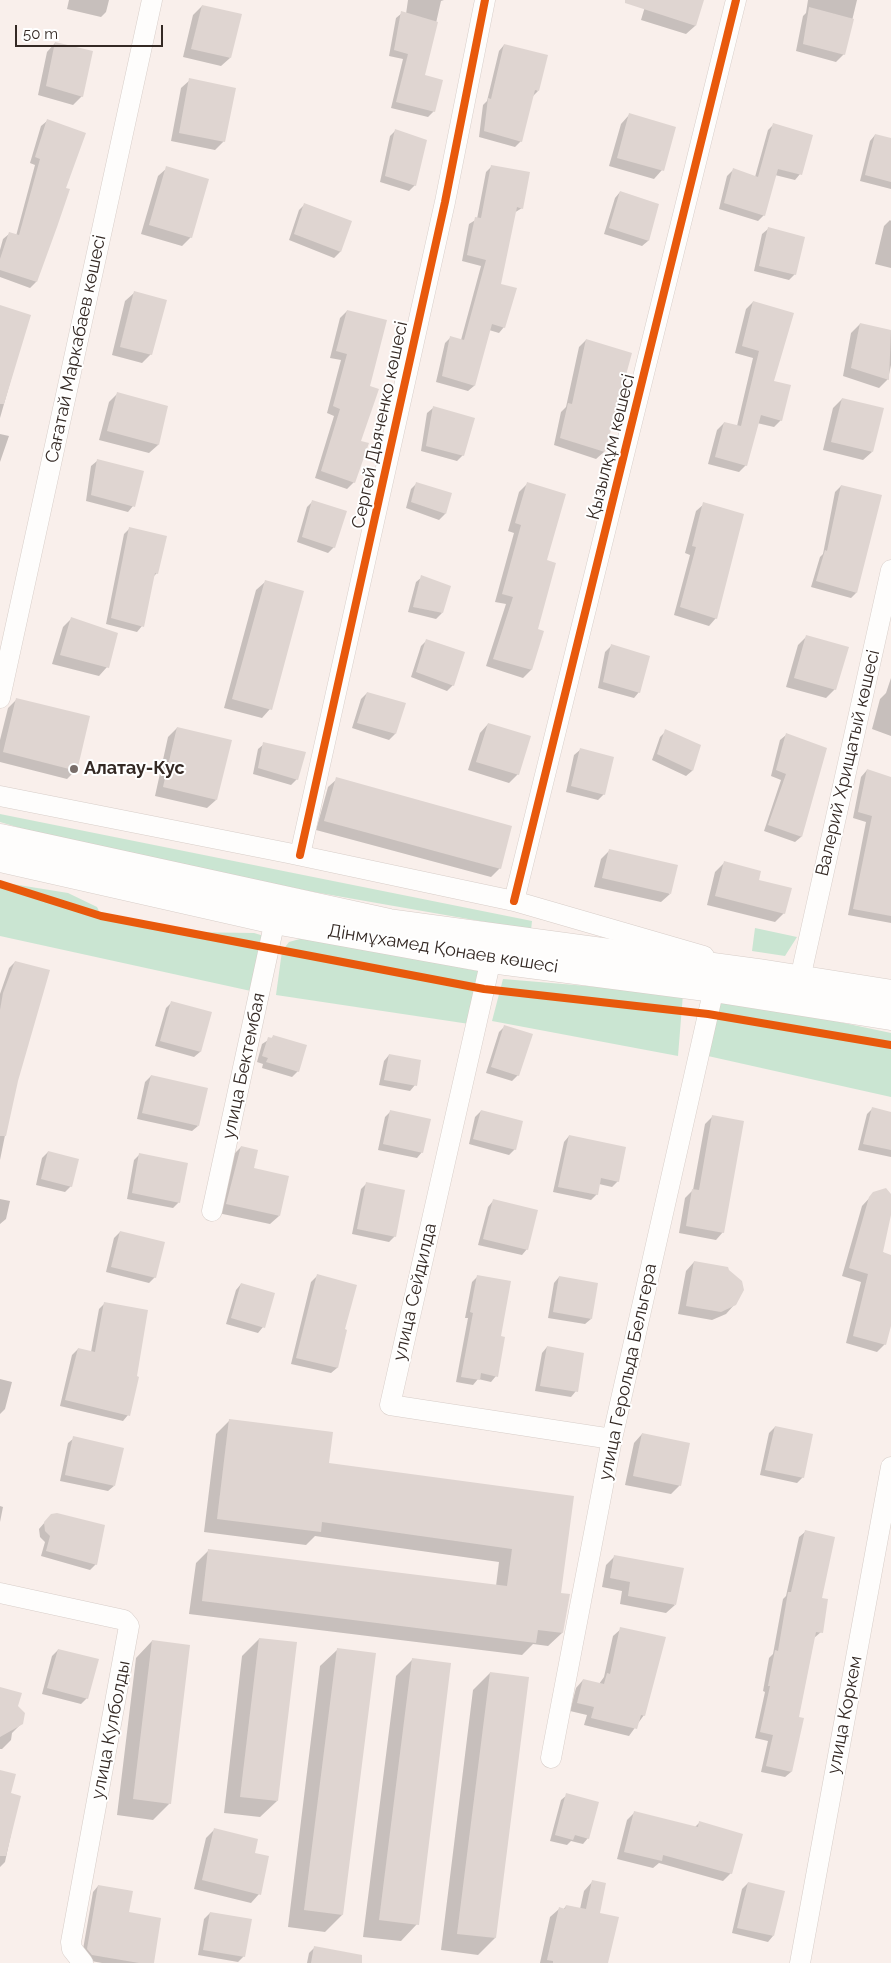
<!DOCTYPE html>
<meta charset="utf-8">
<style>
body{margin:0}
#map{position:relative;width:891px;height:1963px;overflow:hidden;background:#f9efeb;font-family:Raleway,sans-serif}
canvas{display:block}
.scale{position:absolute;left:15px;top:25px;width:148px;height:22px;box-sizing:border-box;border:2px solid #342924;border-top:0;padding-left:6px;font-size:15px;line-height:18px;white-space:nowrap;color:#342924;-webkit-text-stroke:4px #fff;paint-order:stroke}
</style>
<div id="map">
<canvas width="891" height="1963"></canvas>
<div class="scale">50 m</div>
</div>
<script>
const ctx = document.querySelector('canvas').getContext('2d');
ctx.lineJoin = 'round';
function fillPath(path, color) {
  ctx.fillStyle = color;
  ctx.fill(path, 'evenodd');
}
function poly(rows) {
  const path = new Path2D();
  for (const r of rows) {
    path.moveTo(r[0], r[1]);
    for (let i = 2; i < r.length; i += 2) path.lineTo(r[i], r[i + 1]);
  }
  return path;
}
function trace(path, color, width, dash) {
  ctx.strokeStyle = color;
  ctx.lineWidth = width;
  ctx.lineCap = dash ? 'butt' : 'round';
  ctx.setLineDash(dash || []);
  ctx.stroke(path);
}
function drawText(font, color, halo, rows, align = 'center') {
  ctx.font = font + ' Raleway,sans-serif';
  ctx.lineWidth = 4;
  ctx.setLineDash([]);
  ctx.textBaseline = 'middle';
  ctx.strokeStyle = halo;
  ctx.fillStyle = color;
  for (const [text, x, y, turn = 0] of rows) {
    ctx.save();
    ctx.translate(x, y);
    ctx.rotate((+turn || 0) * Math.PI / 180);
    ctx.textAlign = isNaN(turn) ? turn : align;
    if (halo) ctx.strokeText(text, 0, 0);
    ctx.fillText(text, 0, 0);
    ctx.restore();
  }
}
fillPath(poly([
 [0,814,532,921,531,930,314,892,54,838,0,822],
 [0,882,68,893,97,907,102,917,183,932,254,933,271,938,260,993,0,936],
 [755,928,797,937,785,956,752,951],
 [307,937,488,973,476,1025,276,995,282,951,289,942],
 [503,979,683,994,678,1056,492,1021],
 [712,995,891,1033,891,1097,699,1054]
]), '#cae5d2');
fillPath(poly([
 [69,0,109,0,106,12,101,17,67,9],
 [408,0,444,0,441,1,424,76,434,111,428,117,391,108,403,59,389,56,396,18,402,13,406,14],
 [647,0,703,0,695,26,686,34,641,20],
 [808,0,857,0,844,54,836,62,796,51,803,16,806,13],
 [202,6,230,58,221,66,183,57,193,15],
 [55,43,82,96,73,105,38,95,47,52],
 [504,45,538,91,532,97,521,141,515,147,479,137,483,105,487,101,499,51],
 [190,80,224,141,215,150,171,141,181,88],
 [629,115,662,170,654,179,609,166,621,124],
 [47,121,64,189,56,227,36,282,30,288,0,277,0,250,3,239,9,234,16,236,35,165,30,163,41,126],
 [773,125,800,174,795,180,775,175,764,215,758,221,719,209,727,176,733,170,755,177,768,130],
 [395,131,415,185,409,191,380,182,390,136],
 [875,135,891,139,891,189,860,181,870,141],
 [492,166,522,208,514,213,500,285,504,327,499,333,489,330,474,386,468,391,436,382,445,343,450,338,461,340,481,266,462,261,469,224,477,219,486,172],
 [167,168,191,237,182,246,141,234,158,176],
 [620,192,658,205,648,241,642,246,604,234,615,198],
 [304,205,350,222,340,252,334,258,289,240,299,210],
 [890,220,891,221,891,268,875,264,884,226],
 [768,229,795,274,789,280,754,271,762,234],
 [134,293,151,354,142,363,112,355,125,301],
 [753,302,781,420,774,427,757,423,746,465,739,472,708,464,717,430,724,423,737,426,753,358,735,353,746,309],
 [0,306,29,316,0,418],
 [347,311,369,387,354,482,347,489,315,478,334,416,327,413,341,360,330,358,340,318],
 [860,324,891,331,891,365,888,379,879,388,843,376,851,333],
 [586,340,604,452,596,459,554,445,561,412,566,407,579,347],
 [117,394,166,406,158,445,149,453,99,440,109,402],
 [842,399,872,452,863,460,823,450,833,408],
 [433,408,463,455,457,461,421,451,427,413],
 [0,434,9,436,0,462],
 [97,461,133,506,128,512,86,501,91,466],
 [416,484,450,494,445,514,439,520,406,508,411,489],
 [527,484,546,561,536,630,543,632,531,670,523,678,486,666,506,604,495,602,514,533,508,531,519,492],
 [841,486,856,593,851,598,811,587,820,557,823,554,835,492],
 [312,502,334,547,328,553,297,542,307,507],
 [704,504,716,618,709,626,674,615,690,555,685,553,696,511],
 [130,528,157,573,153,577,142,626,137,632,106,624,124,534],
 [422,577,442,613,436,619,408,612,416,582],
 [265,582,270,709,262,718,224,708,256,590],
 [71,619,107,667,99,676,52,664,63,627],
 [807,636,835,689,826,698,786,687,798,645],
 [427,640,453,685,447,691,411,677,421,646],
 [611,646,639,692,634,698,598,688,605,652],
 [891,678,891,736,872,729,880,699,886,693],
 [367,693,405,704,395,734,389,740,352,728,361,699],
 [17,699,76,770,67,779,0,762,0,740,8,708],
 [488,724,518,774,509,783,468,770,480,733],
 [177,728,216,800,207,808,155,796,168,737],
 [666,731,699,746,692,771,686,776,652,760,660,737],
 [786,735,826,749,801,837,795,842,764,831,781,780,771,776,780,740],
 [264,744,297,779,291,785,253,774,258,749],
 [580,750,604,794,598,800,566,792,574,755],
 [867,770,891,778,891,923,848,915,866,822,853,818,861,777],
 [337,779,500,868,491,877,316,830,328,787],
 [609,851,670,894,661,902,594,887,601,859],
 [724,863,758,881,784,913,775,922,707,905,715,872],
 [15,962,16,1081,0,1160,0,994,9,968],
 [172,1002,210,1013,200,1052,194,1057,155,1046,166,1008],
 [505,1026,518,1075,512,1081,486,1073,499,1032],
 [273,1037,298,1071,292,1077,262,1068,263,1064,257,1062,262,1044],
 [389,1055,415,1085,410,1091,379,1085,384,1061],
 [151,1076,198,1126,192,1131,137,1119,145,1082],
 [872,1109,891,1113,891,1157,858,1150,867,1114],
 [391,1111,422,1152,417,1158,378,1150,385,1117],
 [481,1111,515,1149,509,1155,469,1144,475,1117],
 [712,1117,723,1232,716,1240,679,1233,685,1198,693,1190,705,1124],
 [569,1136,618,1181,612,1187,599,1184,597,1194,591,1200,553,1192,564,1142],
 [241,1147,279,1216,270,1224,218,1213,232,1156],
 [48,1152,71,1186,65,1192,36,1185,42,1158],
 [140,1154,179,1202,173,1208,127,1199,134,1160],
 [367,1183,395,1236,389,1242,352,1234,361,1189],
 [874,1193,891,1198,891,1209,882,1252,891,1256,891,1321,885,1344,877,1352,846,1343,861,1282,842,1276,862,1206],
 [0,1199,10,1201,6,1219,0,1224],
 [493,1201,527,1249,522,1255,478,1245,488,1207],
 [120,1232,155,1277,149,1283,106,1272,114,1238],
 [694,1262,735,1304,726,1314,712,1320,678,1314,686,1271],
 [317,1276,343,1330,337,1368,331,1373,291,1364,311,1282],
 [478,1276,499,1337,496,1376,491,1382,478,1379,473,1385,456,1382,468,1318,465,1318,472,1282],
 [559,1277,591,1319,585,1324,548,1318,554,1283],
 [241,1284,263,1327,258,1333,226,1324,236,1290],
 [105,1303,128,1415,123,1421,60,1406,72,1355,78,1349,91,1352,99,1309],
 [547,1347,576,1391,571,1397,535,1391,542,1353],
 [0,1379,12,1382,5,1409,0,1414],
 [229,1421,328,1464,573,1498,560,1594,569,1595,562,1633,548,1646,533,1644,522,1655,189,1614,196,1563,209,1550,496,1586,499,1562,315,1536,306,1545,204,1532,216,1434],
 [775,1427,803,1477,797,1483,760,1475,769,1433],
 [642,1434,680,1485,671,1494,625,1485,634,1443],
 [74,1438,114,1486,108,1491,60,1481,68,1443],
 [0,1506,3,1507,0,1522],
 [45,1522,96,1564,90,1570,41,1556,45,1542,40,1537,39,1529],
 [805,1532,821,1599,821,1632,814,1638,797,1718,791,1772,785,1777,761,1772,768,1741,755,1738,765,1692,763,1691,769,1658,773,1654,783,1599,786,1596,799,1537],
 [615,1556,675,1605,666,1613,620,1604,622,1591,602,1587,606,1565],
 [621,1629,644,1715,629,1736,584,1725,587,1715,570,1711,576,1688,583,1680,599,1684,604,1677,613,1636],
 [259,1639,277,1801,260,1817,224,1813,242,1656],
 [152,1641,170,1803,153,1820,117,1815,136,1658],
 [58,1650,87,1698,81,1704,42,1694,52,1656],
 [337,1650,374,1654,342,1915,325,1932,288,1927,320,1666],
 [412,1660,417,1924,401,1941,363,1937,396,1676],
 [490,1673,495,1938,478,1955,441,1950,473,1690],
 [0,1688,17,1706,22,1723,12,1733,11,1740,2,1749,0,1749],
 [0,1771,10,1794,19,1797,5,1862,0,1867],
 [567,1795,588,1838,583,1844,571,1841,567,1845,550,1841,561,1800],
 [635,1812,695,1827,699,1823,731,1873,723,1881,659,1863,653,1868,617,1859,627,1820],
 [214,1830,254,1854,259,1894,251,1903,194,1889,206,1838],
 [592,1882,607,1963,540,1963,550,1917,559,1909,563,1910,566,1906,580,1909,584,1891],
 [748,1883,773,1936,768,1942,732,1933,742,1889],
 [98,1886,128,1913,153,1963,102,1963,86,1960,82,1955,93,1892],
 [210,1913,244,1956,238,1962,198,1955,204,1919],
 [315,1947,353,1963,307,1963,309,1953]
]), '#0003');
fillPath(poly([
 [625,0,704,0,696,26,625,3],
 [202,5,242,14,231,58,191,49],
 [809,7,854,19,845,55,803,44],
 [401,11,438,22,425,75,443,80,435,112,396,102,408,54,394,50],
 [55,42,93,51,83,97,46,86],
 [504,44,548,55,539,91,535,90,522,142,484,131,488,98,491,99],
 [189,78,236,88,225,142,179,133],
 [629,113,676,127,664,171,617,158],
 [47,119,86,133,66,188,70,189,57,227,37,282,0,270,0,259,9,232,19,235,40,159,35,157],
 [773,123,813,135,802,175,778,169,765,216,724,203,733,168,758,177],
 [395,129,427,140,416,186,385,176],
 [875,134,891,138,891,182,865,175],
 [491,165,530,172,523,209,517,207,501,284,517,288,505,328,492,324,475,386,442,376,450,336,464,340,486,260,467,255,475,217,481,218],
 [166,166,209,179,192,238,149,225],
 [620,191,659,204,649,241,609,228],
 [304,203,352,221,341,252,294,234],
 [768,227,805,237,796,275,759,266],
 [134,291,167,300,152,355,120,347],
 [753,301,794,313,774,381,791,385,782,421,761,415,747,466,715,457,724,422,741,426,759,351,742,346],
 [0,305,31,315,4,404,0,404],
 [347,310,387,320,370,386,379,389,361,441,369,443,355,483,321,471,340,409,333,406,347,354,336,351],
 [860,323,891,330,889,380,851,368],
 [586,339,632,353,605,452,560,438,568,403,572,404],
 [117,392,168,406,159,445,107,431],
 [842,398,884,408,873,452,831,442],
 [433,406,475,418,464,456,426,446],
 [97,459,144,471,135,507,91,495],
 [416,482,452,493,446,514,411,502],
 [527,482,566,494,547,560,556,563,538,629,544,631,532,670,493,659,513,597,502,594,521,525,515,523],
 [841,485,882,495,857,593,816,581,825,550,827,551],
 [312,500,347,511,335,548,302,537],
 [703,502,744,514,717,619,680,607,696,547,692,546],
 [129,527,167,536,158,574,155,573,144,627,111,618],
 [421,575,451,586,443,613,413,607],
 [265,580,304,591,272,710,232,699],
 [71,617,118,633,109,668,60,655],
 [806,635,849,647,836,690,794,678],
 [426,639,465,652,454,686,416,672],
 [611,644,650,656,640,693,603,682],
 [367,692,406,703,396,734,357,723],
 [16,698,90,716,77,771,3,752],
 [488,723,531,736,519,775,476,762],
 [177,727,232,740,217,800,163,787],
 [665,729,701,745,693,771,657,754],
 [786,733,827,748,802,837,768,825,786,774,776,770],
 [263,742,306,752,298,780,258,768],
 [580,748,614,757,605,795,571,786],
 [867,769,891,777,891,916,853,909,872,816,858,812],
 [336,777,512,826,501,869,324,821],
 [609,849,678,865,671,894,602,878],
 [724,861,761,871,759,880,792,888,785,914,715,896],
 [15,961,50,970,18,1081,6,1136,0,1136,0,1010,3,993],
 [171,1001,212,1012,201,1052,160,1041],
 [504,1025,533,1034,519,1076,491,1067],
 [273,1035,307,1045,299,1072,266,1062,268,1058,262,1056,268,1037,272,1038],
 [389,1054,421,1060,417,1086,384,1080],
 [151,1075,208,1088,199,1126,142,1113],
 [872,1107,891,1112,891,1150,863,1144],
 [390,1110,431,1119,423,1153,383,1144],
 [481,1110,523,1121,516,1150,473,1139],
 [712,1115,744,1121,724,1233,686,1226,692,1189,699,1190],
 [569,1135,626,1147,619,1182,601,1178,598,1195,558,1187],
 [241,1146,258,1150,254,1168,289,1176,280,1216,226,1204],
 [48,1151,79,1159,72,1187,41,1179],
 [139,1153,188,1163,180,1203,132,1193],
 [366,1182,405,1190,396,1237,357,1229],
 [886,1188,891,1194,891,1215,883,1252,891,1255,891,1326,886,1345,853,1336,868,1274,849,1268,869,1197,873,1192],
 [493,1199,538,1210,528,1250,483,1239],
 [120,1231,165,1242,156,1278,111,1267],
 [694,1261,728,1267,729,1270,742,1281,744,1290,736,1305,721,1312,686,1306],
 [317,1274,357,1285,345,1329,347,1330,338,1368,296,1358],
 [477,1275,511,1281,501,1336,505,1337,498,1377,481,1373,480,1380,461,1377,473,1313,470,1312],
 [559,1276,598,1283,592,1319,553,1312],
 [241,1283,275,1293,265,1328,231,1318],
 [104,1302,148,1310,137,1376,139,1377,130,1416,65,1400,78,1348,95,1352],
 [547,1346,584,1353,578,1392,540,1386],
 [229,1419,333,1432,329,1463,574,1496,561,1593,570,1594,563,1633,538,1630,536,1643,202,1601,208,1549,507,1586,512,1549,322,1522,321,1532,217,1519],
 [775,1426,813,1434,804,1478,765,1470],
 [642,1433,690,1443,681,1486,633,1476],
 [73,1436,124,1448,115,1486,65,1475],
 [57,1513,105,1525,97,1565,46,1551,50,1536,45,1531,44,1522,51,1514],
 [805,1530,835,1537,822,1598,828,1599,823,1633,816,1632,799,1717,804,1718,792,1772,766,1766,773,1735,760,1732,770,1686,768,1686,775,1650,778,1651,788,1592,791,1592],
 [614,1555,684,1568,676,1605,628,1596,630,1582,610,1578],
 [620,1627,666,1637,645,1716,641,1715,637,1729,591,1718,594,1707,577,1703,583,1679,604,1684,607,1673,610,1674],
 [259,1638,297,1642,278,1801,240,1797],
 [152,1640,190,1645,171,1804,133,1799],
 [337,1648,376,1653,343,1915,304,1910],
 [58,1649,99,1659,88,1699,47,1688],
 [412,1658,451,1663,419,1925,379,1920],
 [490,1672,529,1677,496,1938,457,1934],
 [0,1687,22,1693,18,1706,25,1713,23,1724,0,1737],
 [0,1770,16,1774,11,1793,21,1796,6,1856,0,1856],
 [566,1793,599,1802,589,1839,575,1835,573,1840,555,1835],
 [634,1811,698,1827,699,1821,743,1834,732,1874,663,1855,662,1861,624,1852],
 [214,1828,258,1839,255,1853,269,1856,261,1895,202,1880],
 [592,1880,606,1883,600,1913,619,1917,608,1963,553,1963,553,1961,547,1960,559,1907,565,1909,566,1905,586,1909],
 [748,1882,785,1891,774,1936,737,1928],
 [98,1885,133,1891,129,1912,161,1918,154,1963,139,1963,92,1955,87,1949],
 [210,1912,252,1919,245,1957,203,1950],
 [314,1946,362,1955,362,1963,311,1963]
]), '#dfd5d1');
const street = poly([
 [0,698,152,0],
 [0,796,288,853,514,901,704,956],
 [300,855,445,202,485,0],
 [514,901,736,0],
 [491,959,390,1405,612,1439],
 [800,979,891,570],
 [212,1211,275,920],
 [0,1593,124,1620,129,1626,71,1942,72,1949,83,1963],
 [551,1758,612,1439,714,988],
 [800,1963,891,1467]
]);
const primary = poly([
 [0,838,389,923,759,973,891,994],
 [0,858,275,920,491,959,714,988,891,1016]
]);
trace(street, '#d7cdc8', 21);
trace(primary, '#d7cdc8', 29);
trace(street, '#fefdfc', 20);
trace(primary, '#fefdfc', 28);
trace(poly([
 [300,855,445,202,485,0],
 [0,884,101,916,484,989,708,1014,891,1045],
 [514,901,736,0]
]), '#e8590c', 8);
for (const [x, y, r, color] of [
 [74,769,5,"#796e6a"]
]) {
  const dot = new Path2D();
  dot.arc(x, y, r, 0, 2 * Math.PI);
  ctx.fillStyle = color;
  ctx.fill(dot);
  trace(dot, '#fff', 2);
}
drawText('18px', '#342924', '#fff', [
 ["Сағатай Маркабаев көшесі",76,349,-78],
 ["Сергей Дьяченко көшесі",380,425,-78],
 ["Қызылқұм көшесі",611,447,-76],
 ["Валерий Хрищатый көшесі",848,763,-77],
 ["Дінмұхамед Қонаев көшесі",443,949,9],
 ["улица Бектембая",244,1066,-78],
 ["улица Сейдилда",415,1292,-77],
 ["улица Герольда Бельгера",628,1372,-78],
 ["улица Коркем",845,1715,-79],
 ["улица Кулболды",111,1730,-79]
]);
drawText('bold 18px', '#342924', '#fff', [
 ["Алатау-Кус",84,769]
], 'left');
</script>
